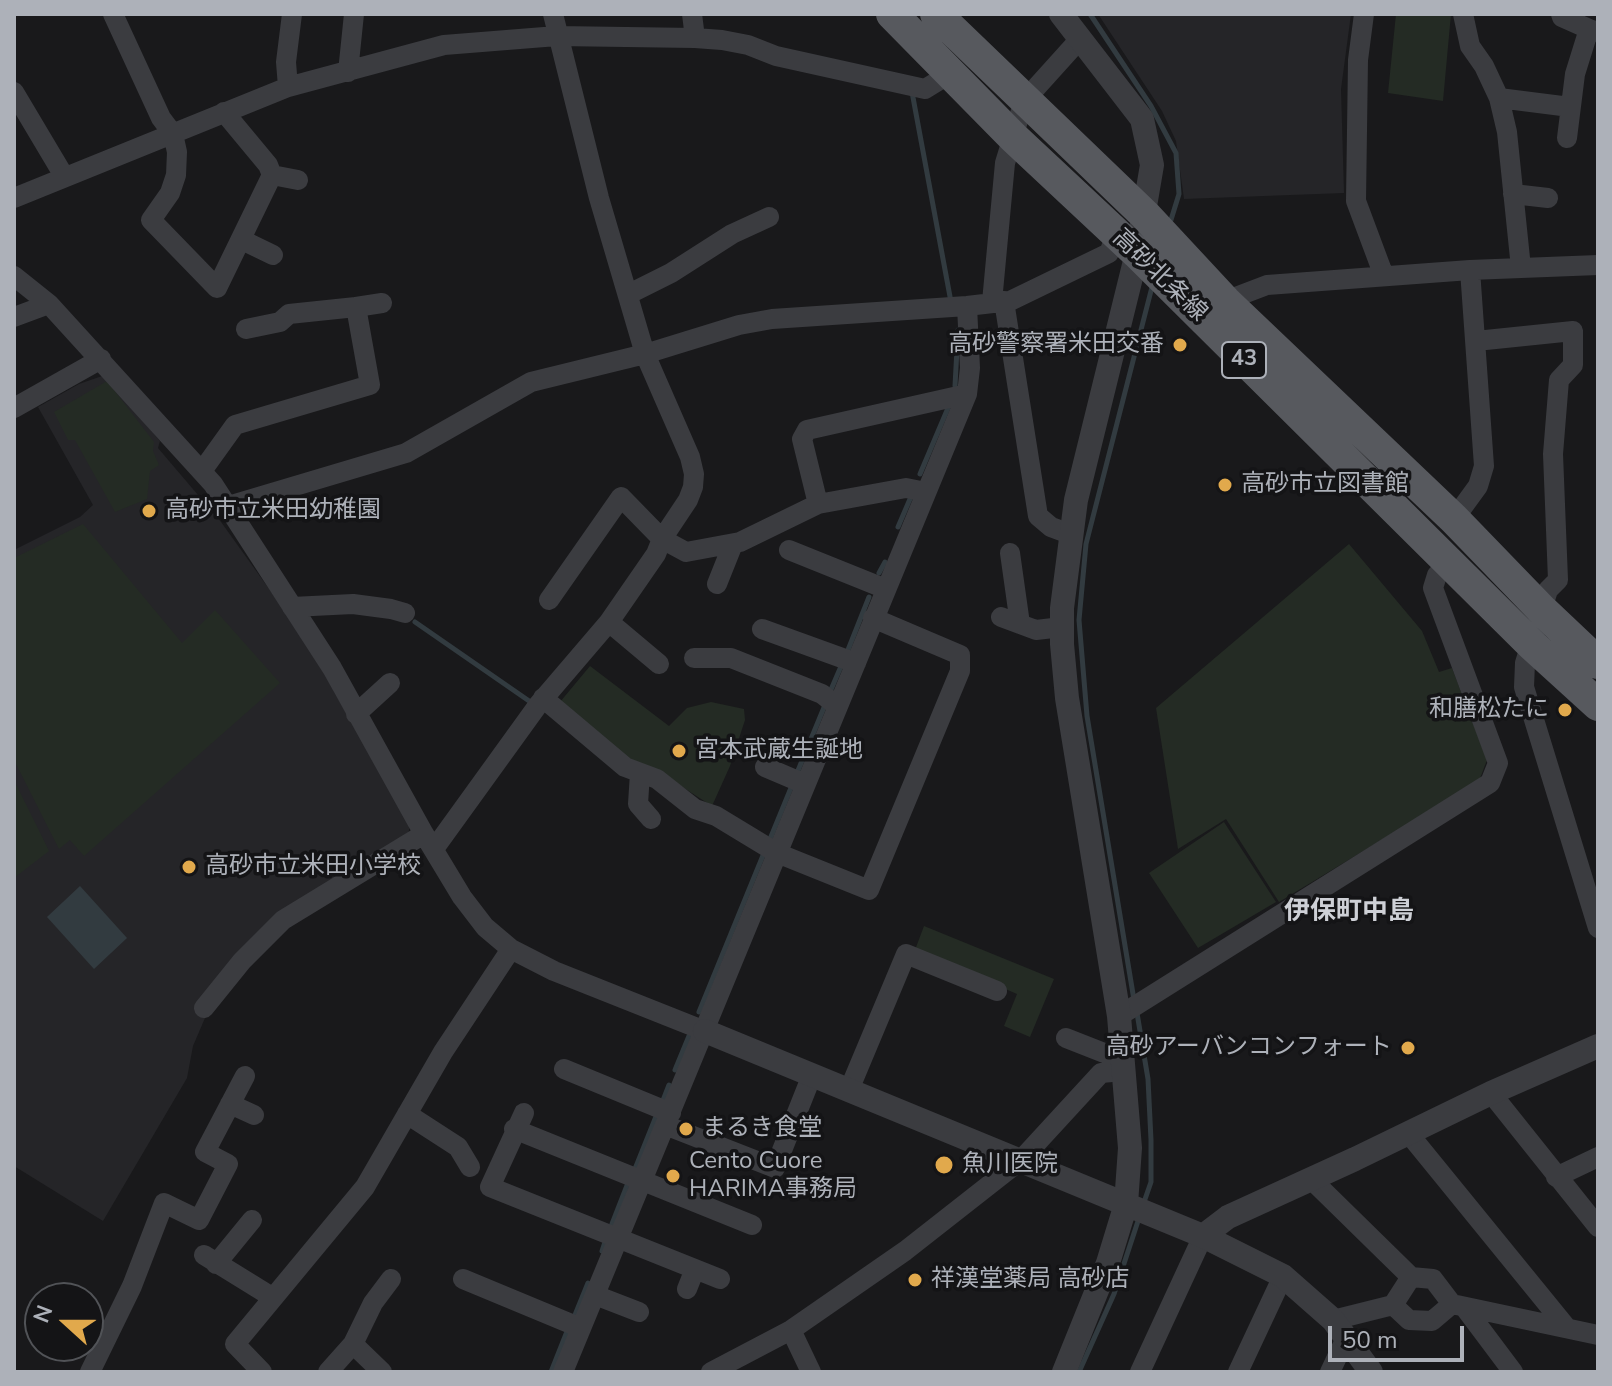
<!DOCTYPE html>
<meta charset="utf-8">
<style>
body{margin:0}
#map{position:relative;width:1612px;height:1386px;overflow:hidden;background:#19191b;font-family:"Nunito Sans",sans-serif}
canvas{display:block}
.frame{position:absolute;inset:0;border:16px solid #adb1b9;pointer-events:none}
.north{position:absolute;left:24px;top:1282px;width:80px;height:80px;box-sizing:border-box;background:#141416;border:2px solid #515357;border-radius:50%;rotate:291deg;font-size:22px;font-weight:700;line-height:32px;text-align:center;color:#adb1b9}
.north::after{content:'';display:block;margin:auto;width:28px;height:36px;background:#e1a94c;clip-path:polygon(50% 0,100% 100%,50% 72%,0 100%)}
.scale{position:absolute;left:1328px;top:1326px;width:136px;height:36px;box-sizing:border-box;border:4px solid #adb1b9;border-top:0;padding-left:10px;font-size:24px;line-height:28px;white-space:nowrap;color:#adb1b9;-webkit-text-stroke:6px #141416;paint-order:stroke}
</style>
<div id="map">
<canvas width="1612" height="1386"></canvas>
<div class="frame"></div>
<div class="north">N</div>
<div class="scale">50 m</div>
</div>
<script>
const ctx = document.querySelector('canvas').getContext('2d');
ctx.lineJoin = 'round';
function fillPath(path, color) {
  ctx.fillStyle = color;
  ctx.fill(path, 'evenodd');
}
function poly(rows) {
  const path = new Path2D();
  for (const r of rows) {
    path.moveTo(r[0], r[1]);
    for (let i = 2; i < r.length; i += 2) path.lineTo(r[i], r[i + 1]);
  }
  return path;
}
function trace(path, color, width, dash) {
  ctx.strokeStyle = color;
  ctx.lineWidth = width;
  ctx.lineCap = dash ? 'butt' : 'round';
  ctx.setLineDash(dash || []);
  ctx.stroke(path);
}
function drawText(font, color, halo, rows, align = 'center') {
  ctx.font = font + ' "Nunito Sans","Noto Sans JP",sans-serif';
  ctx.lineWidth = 7;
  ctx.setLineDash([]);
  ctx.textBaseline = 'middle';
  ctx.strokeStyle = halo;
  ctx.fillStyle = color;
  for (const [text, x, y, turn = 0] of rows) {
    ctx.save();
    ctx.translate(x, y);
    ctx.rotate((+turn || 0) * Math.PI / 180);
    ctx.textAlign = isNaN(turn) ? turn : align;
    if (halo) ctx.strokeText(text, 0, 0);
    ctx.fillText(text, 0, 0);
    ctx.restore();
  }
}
fillPath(poly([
 [1098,14,1351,14,1341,89,1344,193,1184,199,1176,141,1162,111],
 [105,375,160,441,158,448,221,522,290,618,334,686,333,690,410,825,408,835,340,881,195,1008,205,1018,193,1046,187,1078,103,1221,14,1166,14,550,80,517,93,505,38,407,79,384]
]), '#252528');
fillPath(poly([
 [1396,14,1451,14,1443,101,1388,93],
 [107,381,154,442,153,451,159,465,150,471,147,499,115,512,75,440,68,440,54,412],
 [83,524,182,643,215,610,280,683,84,856,70,840,59,849,14,760,14,558],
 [1349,544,1422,631,1439,672,1452,668,1487,760,1479,781,1279,902,1226,819,1178,849,1156,708],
 [590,666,669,726,687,708,711,702,744,709,745,720,730,766,712,806,659,772,625,759,560,702],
 [14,780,49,851,14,878],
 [1224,822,1276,902,1198,948,1149,873],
 [924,926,1054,979,1030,1037,1004,1026,1017,994,915,950]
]), '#242b24');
fillPath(poly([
 [80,886,127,938,94,969,47,917]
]), '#323b40');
trace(poly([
 [1090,14,1151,106,1176,153,1179,194,1170,223],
 [912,92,951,302],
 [955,386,958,330],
 [920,474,948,408],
 [898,527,910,499],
 [879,573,885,562],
 [415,622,532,703],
 [846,655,869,597],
 [830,692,842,664],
 [797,773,825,705],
 [768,844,793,783],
 [1134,1000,1087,716,1079,620,1086,544,1152,287],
 [699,1012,764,853],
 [1137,1013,1148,1079,1151,1140,1151,1182,1143,1205],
 [675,1070,689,1036],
 [662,1103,669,1085],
 [635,1169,657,1114],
 [612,1224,628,1183],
 [602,1251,605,1242],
 [575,1315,588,1283],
 [551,1372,568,1329],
 [1079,1372,1114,1294,1139,1218]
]), '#323b40', 5);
trace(poly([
 [113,14,161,118,173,134,177,152,176,175,170,193,151,220,217,288,272,175],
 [692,14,695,38],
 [1364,14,1358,60,1356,201,1384,276],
 [1463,14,1470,46,1484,66,1499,98,1507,132,1521,268],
 [1561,14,1562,17,1589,29],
 [348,72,354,14],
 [288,87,286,62,292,14],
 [14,92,64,176],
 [1499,98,1570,107],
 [224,112,268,165,272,175,298,180],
 [1567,138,1575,74,1589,29,1598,32],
 [1513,194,1548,198],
 [14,198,288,87,444,45,557,36,695,38,722,40,748,45,776,56,925,89,951,73],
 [242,240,273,255],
 [14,276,49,304,213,484,332,668,424,834,462,897,485,927,511,949,554,971,705,1031],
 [629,294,671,273,732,234,769,217],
 [1004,301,1038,516,1051,527,1070,534],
 [992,302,1005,163,1024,101,1079,40],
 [1220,306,1225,301,1267,285,1470,270,1598,265],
 [356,307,382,303],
 [14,317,49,304],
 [1476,341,1573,331,1573,365,1559,380,1553,454,1558,580,1548,590,1525,663,1524,687,1598,928],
 [14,408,101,359],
 [202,471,235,425,370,385,356,307,289,314,280,322,246,329],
 [926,492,906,488,818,504,802,439,807,430,967,394],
 [228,506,406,453,531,382,645,354,739,325,772,319,967,306,1010,301,1109,253,1116,235],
 [1454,519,1478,486,1484,466,1470,270],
 [789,550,886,589],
 [1010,553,1020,624],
 [717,584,733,544],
 [549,600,621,497,662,539,686,552,740,542,818,504],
 [292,607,353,604,391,609,405,613],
 [1001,617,1036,630,1062,627],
 [609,622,659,664],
 [762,629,856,663],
 [694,658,731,658,822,694,837,706],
 [543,698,625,767,657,779,695,809,716,816,777,853,869,890,960,671,960,655,873,618],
 [356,714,390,683],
 [765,767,805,784],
 [640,773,638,804,651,819],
 [434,849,538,705,609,622,656,554,662,539,688,500,693,487,694,474,690,457,645,354,599,198,553,14],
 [204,1008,242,961,283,920,424,834],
 [1119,1016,1490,783,1498,763,1433,588,1437,575,1449,562],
 [1066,1038,1122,1060],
 [564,1069,671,1113],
 [849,1090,906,954,997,991],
 [1491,1093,1598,1227],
 [230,1104,254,1115],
 [524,1113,490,1187,720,1279],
 [407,1114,458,1147,470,1167],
 [665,1125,775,1168,812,1075],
 [514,1129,752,1225],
 [1409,1134,1567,1328],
 [1556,1177,1598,1157],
 [1311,1179,1411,1277],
 [204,1255,272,1297],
 [216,1264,252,1220],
 [463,1279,581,1328],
 [687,1289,695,1269],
 [595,1295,639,1312],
 [1393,1305,1411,1277,1433,1279,1452,1304],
 [1465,1308,1513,1372],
 [1333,1320,1393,1305,1409,1320,1432,1321,1452,1304,1598,1335],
 [791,1330,811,1372],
 [353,1344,382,1372],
 [90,1372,132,1286,164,1203,199,1220,228,1164,205,1152,245,1076],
 [262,1372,235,1344,365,1187,443,1052,511,949],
 [328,1372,353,1344,373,1303,391,1279],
 [563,1372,967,394,970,368,967,306],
 [711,1372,791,1330,905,1251,1021,1160,1101,1073,1123,1071],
 [1140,1372,1203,1236],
 [1238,1372,1283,1276],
 [1330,1372,1347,1336]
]), '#3b3c40', 20);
trace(poly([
 [1061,14,1142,119,1152,165,1137,253,1076,500,1062,608,1062,644,1067,698,1119,1016,1130,1148,1126,1204,1108,1263,1064,1372],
 [705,1031,1203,1236,1283,1276,1333,1320,1371,1372],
 [1203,1236,1228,1217,1355,1159,1491,1093,1598,1046]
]), '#3b3c40', 24);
trace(poly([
 [892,14,1013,137,1137,253,1532,645,1598,705],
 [936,14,1145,215,1225,301,1454,519,1543,611,1598,663]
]), '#57595e', 32);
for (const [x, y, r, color] of [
 [1180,345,8,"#e1a94c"],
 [1225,485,8,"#e1a94c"],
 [149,511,8,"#e1a94c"],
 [1565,710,8,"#e1a94c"],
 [679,751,8,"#e1a94c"],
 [189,867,8,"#e1a94c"],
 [1408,1048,8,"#e1a94c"],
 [686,1129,8,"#e1a94c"],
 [944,1165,10,"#e1a94c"],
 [673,1176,8,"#e1a94c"],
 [915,1280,8,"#e1a94c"]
]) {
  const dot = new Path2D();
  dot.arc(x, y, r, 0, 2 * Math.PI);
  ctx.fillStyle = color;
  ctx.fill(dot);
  trace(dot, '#141416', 3);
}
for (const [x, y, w] of [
 [1244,360,44]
]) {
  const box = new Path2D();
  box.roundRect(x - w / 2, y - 18, w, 36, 6);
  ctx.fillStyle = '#141416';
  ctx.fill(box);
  trace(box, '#adb1b9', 2);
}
drawText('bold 22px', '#adb1b9', null, [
 ["43",1244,360]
]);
drawText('24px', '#adb1b9', '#141416', [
 ["高砂北条線",1159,276,44]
]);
drawText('24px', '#adb1b9', '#141416', [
 ["高砂警察署米田交番",1164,345,"right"],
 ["高砂市立図書館",1241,485],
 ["高砂市立米田幼稚園",165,511],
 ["和膳松たに",1549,710,"right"],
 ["宮本武蔵生誕地",695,751],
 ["高砂市立米田小学校",205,867],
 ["高砂アーバンコンフォート",1392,1048,"right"],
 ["まるき食堂",702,1129],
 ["Cento Cuore",689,1162],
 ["HARIMA事務局",689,1190],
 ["魚川医院",962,1165],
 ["祥漢堂薬局 高砂店",931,1280]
], 'left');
drawText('bold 26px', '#ced0d6', '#141416', [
 ["伊保町中島",1349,913]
]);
</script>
